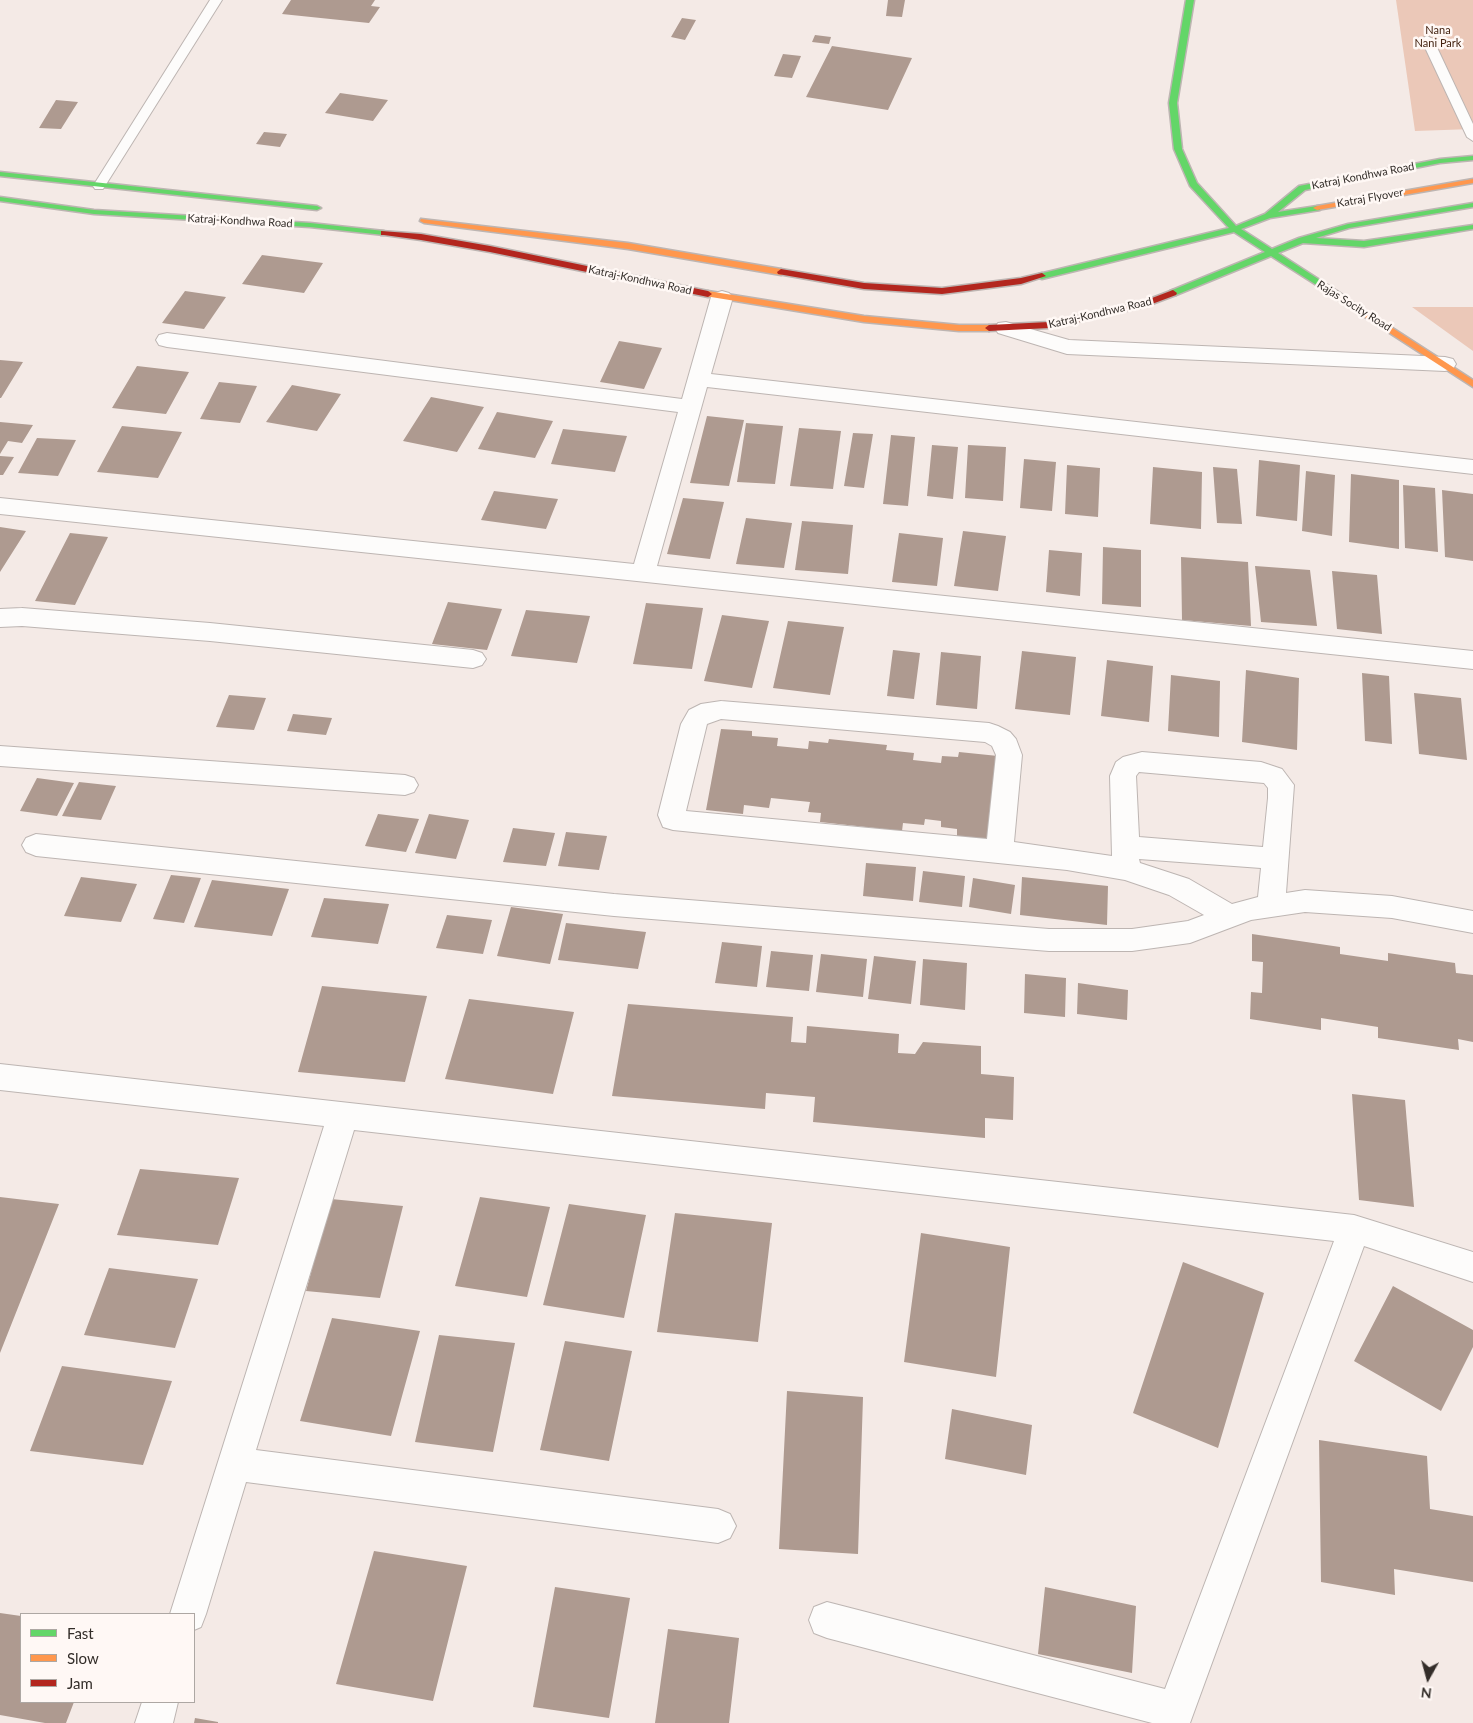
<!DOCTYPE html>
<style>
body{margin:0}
#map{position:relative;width:1473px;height:1723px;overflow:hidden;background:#f4eae6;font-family:Lato,sans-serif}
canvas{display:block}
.legend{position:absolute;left:20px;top:1613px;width:175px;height:90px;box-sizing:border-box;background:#fff8f5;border:1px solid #ada7a3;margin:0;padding:6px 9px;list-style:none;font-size:15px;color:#332d29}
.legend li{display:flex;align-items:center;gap:10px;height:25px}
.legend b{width:25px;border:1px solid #ada7a3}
.north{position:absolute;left:1403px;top:1653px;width:50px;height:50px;-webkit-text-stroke:4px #fff8f5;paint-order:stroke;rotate:187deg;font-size:14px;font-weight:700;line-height:20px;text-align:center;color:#332d29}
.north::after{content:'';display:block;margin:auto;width:18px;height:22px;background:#332d29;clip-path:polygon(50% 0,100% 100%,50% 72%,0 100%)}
</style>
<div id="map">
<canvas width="1473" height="1723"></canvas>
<ul class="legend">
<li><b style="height:6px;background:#63d668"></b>Fast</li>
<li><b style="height:6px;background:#ff974d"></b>Slow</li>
<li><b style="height:6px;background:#b3261e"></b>Jam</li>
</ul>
<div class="north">N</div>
</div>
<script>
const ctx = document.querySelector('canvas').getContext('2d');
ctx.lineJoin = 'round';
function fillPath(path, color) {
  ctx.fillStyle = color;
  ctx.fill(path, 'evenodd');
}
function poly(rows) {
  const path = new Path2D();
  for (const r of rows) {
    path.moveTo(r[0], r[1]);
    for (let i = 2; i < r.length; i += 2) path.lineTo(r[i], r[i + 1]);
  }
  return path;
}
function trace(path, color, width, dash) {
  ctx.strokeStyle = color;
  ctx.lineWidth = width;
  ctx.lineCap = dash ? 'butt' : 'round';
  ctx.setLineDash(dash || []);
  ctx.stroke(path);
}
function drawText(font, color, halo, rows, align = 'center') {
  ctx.font = font + ' Lato,sans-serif';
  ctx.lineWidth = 5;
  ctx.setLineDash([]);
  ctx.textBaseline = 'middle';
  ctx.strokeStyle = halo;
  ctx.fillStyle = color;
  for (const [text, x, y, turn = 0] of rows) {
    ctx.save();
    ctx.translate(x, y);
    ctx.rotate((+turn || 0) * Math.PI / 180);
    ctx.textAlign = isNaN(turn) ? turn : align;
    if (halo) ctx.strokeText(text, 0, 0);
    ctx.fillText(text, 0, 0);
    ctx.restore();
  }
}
fillPath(poly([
 [1396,0,1473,0,1473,129,1415,131],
 [1412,307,1473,307,1473,351]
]), '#ebc8b8');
fillPath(poly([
 [291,0,375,0,371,6,380,7,369,23,282,14],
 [888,0,905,0,902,17,886,16],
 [682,18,696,20,685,40,671,37],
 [815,35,831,37,829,44,812,42],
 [832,46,912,58,888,110,806,97],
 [783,54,801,56,792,78,774,76],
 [340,93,388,100,373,121,325,113],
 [56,100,78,102,61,129,39,128],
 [264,132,287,134,280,147,256,144],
 [262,255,323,263,304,293,242,284],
 [185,291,226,297,204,329,162,323],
 [619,341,662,348,644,389,600,382],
 [0,360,23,362,1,398,0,398],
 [137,366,189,372,166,414,112,408],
 [219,382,257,386,240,423,200,419],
 [292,385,341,394,317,431,266,422],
 [431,397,484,407,457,452,403,441],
 [497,412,553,421,535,458,478,449],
 [707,416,744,420,729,486,690,483],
 [0,422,33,425,22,443,8,441,0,454],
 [746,423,783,426,775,484,737,482],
 [122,426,182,432,158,478,97,472],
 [799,428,841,431,833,489,790,486],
 [563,429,627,436,615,472,551,464],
 [853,433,873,434,864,488,844,486],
 [891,435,915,437,908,506,883,504],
 [37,438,76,440,58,476,18,473],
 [932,445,958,447,953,499,927,496],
 [968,445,1006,447,1003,501,965,498],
 [0,456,14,457,3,475,0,475],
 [1024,459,1056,462,1052,511,1020,508],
 [1259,460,1300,465,1297,521,1256,516],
 [1067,465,1100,468,1098,517,1065,514],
 [1153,467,1202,472,1201,529,1150,524],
 [1213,467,1237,469,1242,524,1217,523],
 [1306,471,1335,475,1332,536,1302,531],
 [1351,474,1399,480,1399,549,1349,542],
 [1403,485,1435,488,1438,552,1405,548],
 [1442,490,1473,494,1473,561,1445,557],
 [494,491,558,499,546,529,481,520],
 [683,498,724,502,710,559,667,554],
 [746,518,792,523,784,568,736,564],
 [802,521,853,525,848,574,795,570],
 [0,527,26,531,0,572],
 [963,531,1006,536,998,591,954,586],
 [70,533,108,537,75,605,35,601],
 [899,533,943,538,937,586,892,582],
 [1103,547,1141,550,1141,607,1102,604],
 [1049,550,1082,553,1080,596,1046,592],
 [1181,557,1248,562,1251,626,1182,620],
 [1255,566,1310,570,1317,626,1261,622],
 [1332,571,1377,575,1382,634,1337,629],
 [448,602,502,609,487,650,432,644],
 [646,603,703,608,692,669,633,664],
 [526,610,590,616,577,663,511,656],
 [722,615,769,621,752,688,704,681],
 [788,621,844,627,830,695,773,688],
 [893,650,920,653,914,699,887,696],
 [1022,651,1076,657,1070,715,1015,709],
 [941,652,981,656,977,709,936,705],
 [1107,660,1153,666,1149,722,1101,716],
 [1246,670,1299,678,1297,750,1242,742],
 [1362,673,1389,676,1392,744,1365,741],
 [1171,675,1220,681,1219,737,1168,731],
 [1414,693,1461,698,1467,760,1419,754],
 [229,695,266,698,254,730,216,727],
 [293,714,332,718,326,735,287,731],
 [721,729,752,731,752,736,778,738,777,746,808,749,809,741,828,743,829,739,887,745,886,750,914,753,913,760,941,763,942,756,958,757,959,752,998,756,992,840,957,836,957,829,941,827,941,821,925,819,924,825,903,823,902,831,820,822,821,813,808,812,810,802,771,798,769,808,744,805,743,814,706,810],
 [37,778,74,783,57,816,20,811],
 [79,782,116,786,101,820,62,816],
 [378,814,419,819,406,852,365,846],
 [429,814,469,820,456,859,415,853],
 [513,828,555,833,546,866,503,862],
 [566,832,607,836,599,870,558,866],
 [866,863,916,867,913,901,863,896],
 [923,871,965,876,962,907,919,902],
 [171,875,201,878,184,923,153,919],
 [81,877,137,884,121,922,64,916],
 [1022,877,1108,886,1107,925,1020,915],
 [973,878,1015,885,1011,914,969,907],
 [212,880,289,889,272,936,194,927],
 [324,898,389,904,378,944,311,937],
 [511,907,563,914,550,964,497,956],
 [447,915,492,920,483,954,436,948],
 [566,923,646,932,638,969,558,960],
 [1252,934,1340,947,1340,954,1388,961,1388,953,1455,963,1456,973,1473,975,1473,1042,1458,1039,1459,1050,1378,1038,1378,1027,1321,1018,1321,1030,1250,1019,1251,992,1262,993,1263,962,1252,961],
 [722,942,762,946,757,987,715,983],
 [771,951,813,955,809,991,766,987],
 [821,954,867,959,863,997,816,992],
 [874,956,916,961,911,1004,868,999],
 [923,959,967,963,965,1010,920,1005],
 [1025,974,1066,978,1065,1017,1024,1013],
 [1078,983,1128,990,1127,1020,1077,1014],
 [322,986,427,996,405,1082,298,1072],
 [469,999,574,1012,553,1094,445,1079],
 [628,1004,793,1017,791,1042,806,1043,807,1026,899,1034,898,1053,915,1054,923,1042,981,1046,981,1074,1014,1077,1013,1120,985,1118,985,1138,813,1122,815,1097,766,1093,765,1109,612,1096],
 [1352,1094,1405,1100,1414,1207,1359,1200],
 [140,1169,239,1178,218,1245,117,1235],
 [0,1197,59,1204,0,1353],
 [480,1197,550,1207,527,1297,455,1286],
 [331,1199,403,1206,380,1298,306,1291],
 [569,1204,646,1215,624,1318,543,1305],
 [675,1213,772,1223,758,1342,657,1332],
 [921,1233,1010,1247,996,1377,904,1362],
 [1183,1262,1264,1293,1218,1448,1133,1413],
 [109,1268,198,1279,175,1348,84,1335],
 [1393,1286,1473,1330,1473,1347,1441,1411,1354,1361],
 [332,1318,420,1331,391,1436,300,1421],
 [439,1335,515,1343,493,1452,415,1442],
 [565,1341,632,1351,609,1461,540,1450],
 [62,1366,172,1381,143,1465,30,1451],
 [787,1391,863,1397,858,1554,779,1549],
 [952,1409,1032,1425,1026,1475,945,1459],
 [1319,1440,1427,1456,1430,1509,1473,1516,1473,1582,1394,1569,1395,1595,1321,1582],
 [374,1551,467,1566,433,1701,336,1684],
 [555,1587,630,1598,609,1718,533,1707],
 [1045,1587,1136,1606,1132,1673,1038,1654],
 [0,1613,21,1616,21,1702,74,1702,66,1723,45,1723,0,1715],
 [668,1629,739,1638,729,1723,655,1723],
 [195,1718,218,1722,218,1723,194,1723]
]), '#ae9a90');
const lane = poly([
 [210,0,222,0,105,186,103,189,95,189,93,186,210,0],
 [1427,36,1433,39,1473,124,1473,141,1467,137,1421,39,1427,36]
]);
const street = poly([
 [722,291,729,293,733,297,711,374,1473,460,1473,474,707,387,657,566,1473,651,1473,669,0,514,0,498,634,564,678,412,167,347,159,345,156,340,159,335,167,333,682,399,711,297,715,293,722,291],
 [1006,322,1069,340,1445,357,1453,359,1456,364,1453,369,1445,371,1067,354,998,333,995,328,998,323,1006,322],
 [22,608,210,623,473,650,482,653,486,659,482,665,473,668,210,641,22,626,0,627,0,609,22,608],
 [721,701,989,723,998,726,1010,732,1016,739,1022,755,1014,842,1112,856,1110,776,1116,762,1123,757,1142,752,1261,762,1282,769,1294,785,1286,893,1305,890,1392,896,1473,911,1473,933,1392,918,1305,912,1251,920,1190,943,1132,951,1049,951,614,916,36,856,26,852,22,845,26,838,36,834,614,894,1049,929,1132,929,1188,921,1204,915,1169,895,1125,880,1067,870,673,830,663,827,658,815,681,724,689,710,701,704,721,701],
 [721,719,985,742,992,746,996,755,987,839,686,811,707,724,721,719],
 [1139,772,1264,783,1268,788,1268,798,1263,847,1139,837,1136,776,1139,772],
 [1139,859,1261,868,1258,897,1232,904,1189,879,1140,863,1139,859],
 [0,746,405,775,414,778,418,785,414,792,405,795,0,766,0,746],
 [0,1064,1354,1215,1473,1252,1473,1282,1364,1246,1190,1723,1152,1723,827,1638,814,1633,809,1620,814,1607,827,1602,1165,1689,1334,1241,354,1130,256,1450,718,1509,730,1514,736,1526,730,1538,718,1543,246,1482,206,1614,201,1627,194,1630,194,1614,170,1614,324,1126,0,1090,0,1064],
 [142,1702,178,1702,173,1723,135,1723,142,1702]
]);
const fast = poly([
 [1186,0,1194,0,1177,103,1182,149,1197,183,1236,226,1265,214,1299,186,1440,159,1473,156,1473,160,1440,163,1305,190,1278,212,1317,206,1320,206,1320,210,1270,218,1241,229,1272,249,1299,238,1348,224,1473,203,1473,207,1349,228,1316,238,1364,241,1473,225,1473,229,1364,247,1303,243,1278,253,1343,295,1343,299,1340,300,1271,256,1176,295,1170,295,1170,291,1265,252,1234,232,1042,279,1039,278,1039,274,1229,228,1190,186,1174,149,1169,103,1186,0],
 [0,172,317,206,321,208,317,210,0,176,0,172],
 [0,197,94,210,310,223,384,231,388,233,384,235,310,227,94,214,0,201,0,197]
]);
const slow = poly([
 [1473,179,1473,183,1317,210,1313,208,1317,206,1473,179],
 [421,219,628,243,781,269,785,272,781,275,628,249,424,223,420,221,421,219],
 [708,291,864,316,959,325,989,325,993,328,989,331,959,331,864,322,705,296,705,292,708,291],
 [1340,294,1473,380,1473,387,1337,299,1337,295,1340,294]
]);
const jam = poly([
 [381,231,421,234,490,246,708,291,712,294,708,297,490,252,421,240,384,235,381,235,381,231],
 [781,269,864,283,942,288,1021,278,1042,273,1046,276,1021,284,942,294,864,289,778,274,777,272,781,269],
 [1173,290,1177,293,1176,295,1144,307,1049,328,989,331,985,328,989,325,1049,322,1139,303,1173,290]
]);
trace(lane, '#bdb5b2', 2);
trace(street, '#bdb5b2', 2);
trace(fast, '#bdb5b2', 3);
trace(slow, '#bdb5b2', 3);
trace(jam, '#bdb5b2', 3);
fillPath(lane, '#fdfcfb');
fillPath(street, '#fdfcfb');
fillPath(fast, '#63d668');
fillPath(slow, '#ff974d');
fillPath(jam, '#b3261e');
drawText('11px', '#432210', '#fff8f5', [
 ["Nana",1438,30],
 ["Nani Park",1438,43]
]);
drawText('11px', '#332d29', '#fff8f5', [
 ["Katraj Kondhwa Road",1363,176,-11],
 ["Katraj Flyover",1370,198,-10],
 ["Katraj-Kondhwa Road",240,221,3],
 ["Katraj-Kondhwa Road",640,280,12],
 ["Rajas Socity Road",1354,306,32],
 ["Katraj-Kondhwa Road",1100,313,-13]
]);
</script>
